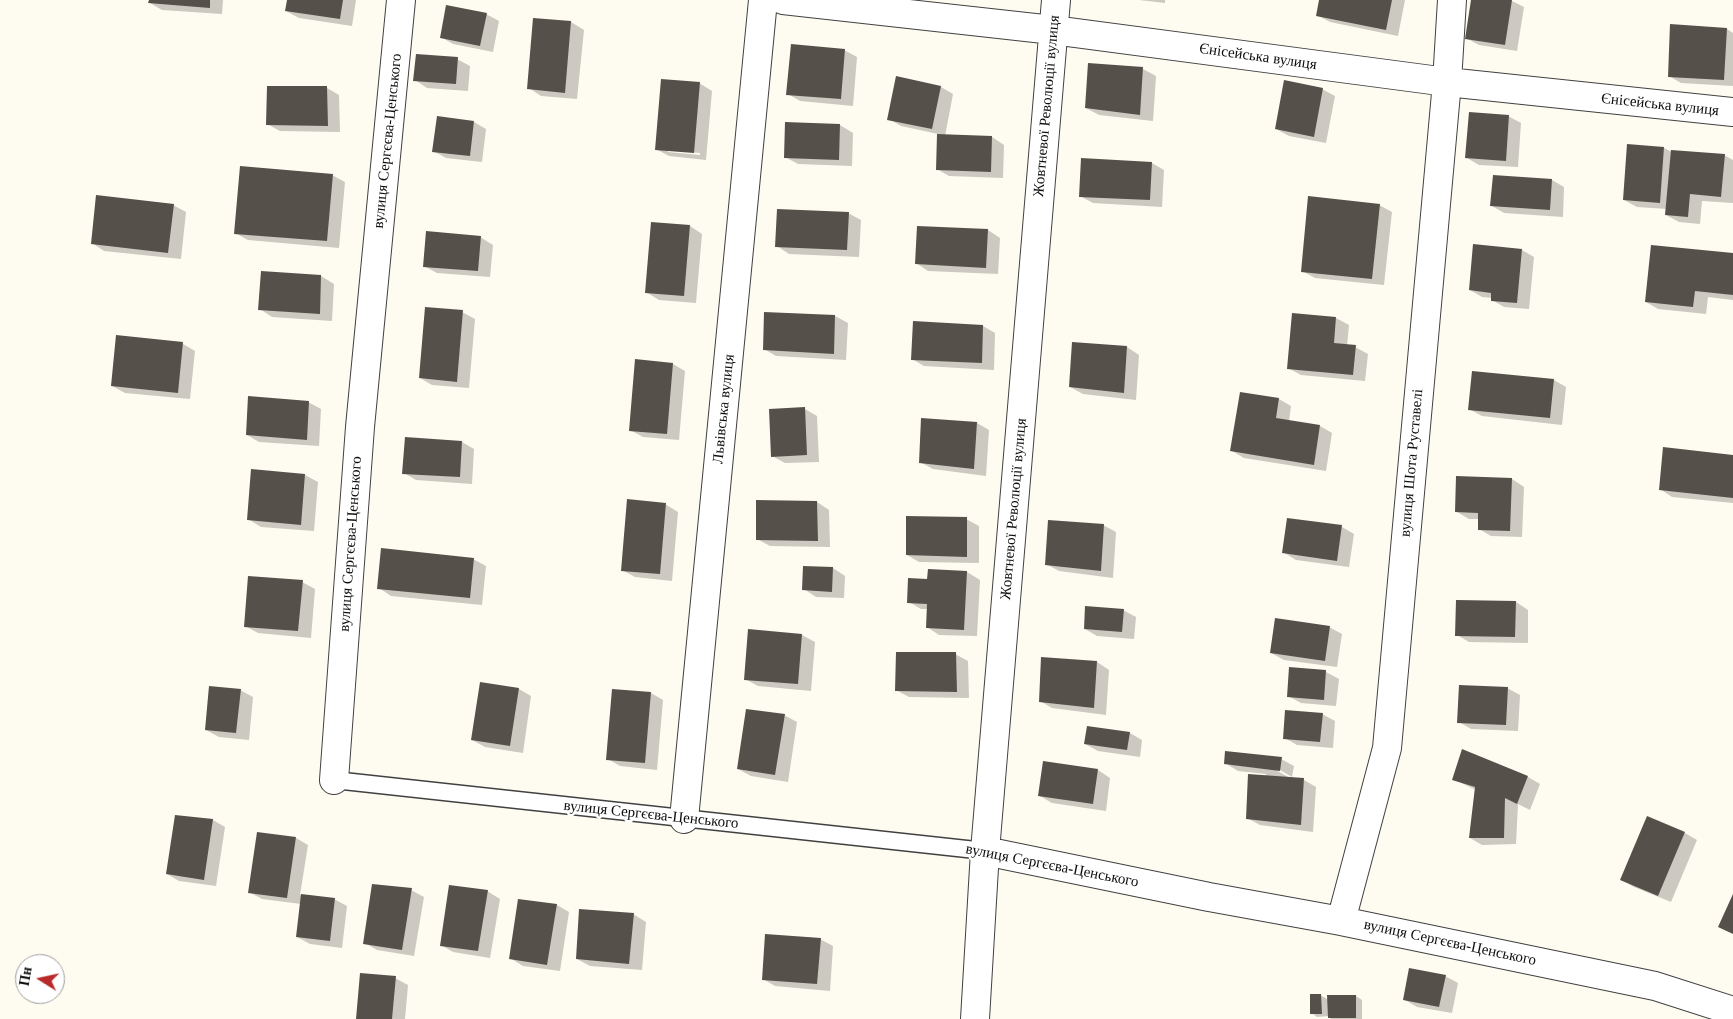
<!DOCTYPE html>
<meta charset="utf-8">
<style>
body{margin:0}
#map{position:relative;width:1733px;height:1019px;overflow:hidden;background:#fefcf0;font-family:Georgia,serif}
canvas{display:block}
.north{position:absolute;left:15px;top:954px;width:50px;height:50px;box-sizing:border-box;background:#fff;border:1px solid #9f9f9f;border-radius:50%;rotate:280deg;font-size:14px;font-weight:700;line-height:20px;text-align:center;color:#0e0e0e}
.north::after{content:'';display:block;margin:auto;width:18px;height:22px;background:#b92b2b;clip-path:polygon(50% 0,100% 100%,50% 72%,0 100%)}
</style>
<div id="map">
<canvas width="1733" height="1019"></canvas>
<div class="north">Пн</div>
</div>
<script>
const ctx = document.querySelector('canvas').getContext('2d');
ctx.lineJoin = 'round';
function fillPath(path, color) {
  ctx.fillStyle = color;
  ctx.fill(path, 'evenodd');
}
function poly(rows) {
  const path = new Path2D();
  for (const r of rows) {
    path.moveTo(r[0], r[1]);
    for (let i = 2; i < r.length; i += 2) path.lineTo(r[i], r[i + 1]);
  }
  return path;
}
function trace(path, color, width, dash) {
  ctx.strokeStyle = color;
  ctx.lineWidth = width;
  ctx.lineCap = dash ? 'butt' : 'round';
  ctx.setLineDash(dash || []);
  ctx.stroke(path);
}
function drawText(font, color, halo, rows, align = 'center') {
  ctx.font = font + ' Georgia,serif';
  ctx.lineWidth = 5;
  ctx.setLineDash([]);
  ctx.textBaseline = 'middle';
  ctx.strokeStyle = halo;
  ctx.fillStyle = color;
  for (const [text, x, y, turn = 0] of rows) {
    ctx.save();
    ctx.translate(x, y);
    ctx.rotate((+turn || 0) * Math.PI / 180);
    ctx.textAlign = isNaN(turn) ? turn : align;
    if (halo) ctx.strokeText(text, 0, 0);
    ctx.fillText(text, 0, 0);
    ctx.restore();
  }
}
fillPath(poly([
 [150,0,223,0,222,14,162,10,150,3],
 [288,0,356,0,352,26,299,18,286,11],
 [1139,0,1165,0,1165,3],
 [1320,0,1405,0,1398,36,1330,22,1317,15],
 [1472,0,1510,0,1524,7,1517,51,1479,45,1466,38],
 [486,14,499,21,493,52,453,44,441,37],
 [535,19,571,22,584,30,577,99,541,96,529,88],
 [1672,26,1727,29,1733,33,1733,86,1681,83,1669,76],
 [844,50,857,57,853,106,800,101,788,94],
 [457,59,470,66,468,91,427,88,415,80],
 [1089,64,1143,69,1156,76,1153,121,1099,115,1086,108],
 [897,78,941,87,953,94,945,136,992,137,1004,145,1003,178,949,176,937,169,938,134,901,126,889,119],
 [699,83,712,91,706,160,669,156,656,149],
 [668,150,700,153,700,155,668,152],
 [327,88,339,95,340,132,280,131,267,124],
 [1322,89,1335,96,1326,143,1289,136,1276,129],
 [1508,116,1521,123,1518,167,1479,165,1467,158],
 [474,122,486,129,482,162,446,158,433,151],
 [787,123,840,125,853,133,852,166,798,164,785,157],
 [1664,148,1672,152,1724,155,1733,160,1733,203,1702,201,1700,224,1679,222,1666,215,1667,209,1637,207,1624,200],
 [1152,163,1164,170,1162,207,1093,203,1080,196],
 [332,175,345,182,339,248,248,240,235,233],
 [1552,180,1564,187,1563,217,1504,213,1492,206],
 [173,205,186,212,181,259,104,251,92,243],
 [1379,205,1392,212,1384,285,1315,278,1302,271],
 [848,213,861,220,859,257,789,254,777,246],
 [690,226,702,234,696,303,659,300,646,292],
 [988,230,1000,238,998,274,928,271,916,263],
 [480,237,493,245,490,277,437,273,424,266],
 [1522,250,1534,257,1529,309,1504,307,1492,300,1492,298,1482,297,1470,290],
 [1733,255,1733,300,1708,297,1706,314,1658,309,1646,302],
 [262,272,321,276,334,284,332,321,272,317,260,309],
 [462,312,475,319,469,388,432,385,420,378],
 [765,313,835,316,848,323,846,360,776,356,764,349],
 [1293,314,1336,318,1349,325,1347,346,1355,347,1368,354,1365,381,1301,375,1288,368],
 [914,323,983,326,995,333,994,370,924,366,912,359],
 [117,337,183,344,195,351,190,399,125,393,112,386],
 [1127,347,1139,355,1136,400,1083,394,1070,387],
 [673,364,685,371,679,440,643,437,630,430],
 [1554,380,1566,387,1562,425,1482,416,1469,409],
 [1241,393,1279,399,1291,406,1289,421,1320,426,1332,433,1326,471,1244,458,1232,451],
 [308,402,321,409,319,446,259,442,247,435],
 [805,409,817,416,819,462,785,463,772,456],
 [923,419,977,423,989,430,986,476,933,469,920,462],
 [462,442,474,449,472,484,416,480,404,473],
 [1733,456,1733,503,1672,497,1660,489],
 [252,471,305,475,318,482,314,531,261,527,248,519],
 [1512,479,1524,487,1522,537,1491,536,1479,529,1479,519,1469,519,1457,512],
 [817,502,829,510,830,547,770,546,757,539],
 [665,504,678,512,672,581,635,577,622,570],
 [966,519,979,526,979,563,919,562,907,555],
 [1103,525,1116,532,1113,578,1059,571,1046,564],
 [1342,527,1354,534,1349,567,1296,560,1283,552],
 [473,559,486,566,482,605,391,596,379,588],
 [833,568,845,576,844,598,816,597,804,589],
 [929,570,967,572,980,580,977,636,939,635,927,627,928,609,921,609,909,602,928,580],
 [302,582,315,589,311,638,258,633,245,626],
 [1458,601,1516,602,1528,610,1528,643,1469,642,1457,635],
 [1123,610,1136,617,1134,639,1097,636,1085,629],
 [1329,627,1342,634,1337,667,1284,660,1271,653],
 [749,630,802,635,815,642,811,691,758,686,745,679],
 [955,654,968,661,969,698,909,697,896,690],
 [1097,662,1109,670,1106,715,1052,708,1040,701],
 [1291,669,1326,672,1339,679,1336,706,1301,703,1288,696],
 [1507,688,1520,695,1518,731,1471,729,1459,722],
 [519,689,531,696,523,753,485,747,472,740],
 [240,690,253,697,249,740,219,737,206,730],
 [651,693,663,700,657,770,620,766,608,759],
 [1322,714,1335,721,1333,748,1297,745,1285,738],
 [784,715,797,722,788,782,751,776,738,769],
 [1130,733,1142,740,1140,757,1098,751,1085,744],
 [1463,751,1528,777,1540,784,1530,810,1518,804,1516,844,1482,845,1470,838,1476,790,1453,779],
 [1281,759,1294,766,1292,777,1275,767,1274,769,1290,778,1304,780,1316,787,1313,832,1260,825,1247,818,1266,774,1238,771,1225,763],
 [1098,770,1110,778,1106,811,1052,803,1040,796],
 [176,816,213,820,225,827,216,886,179,881,167,874],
 [1685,833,1697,840,1671,902,1634,887,1622,880],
 [296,838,308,845,300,895,334,899,347,906,342,948,310,944,297,937,301,904,262,899,249,892],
 [411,890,424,897,414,956,377,950,365,943],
 [487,891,500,899,490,958,453,952,441,945],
 [557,905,569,912,560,971,523,966,510,958],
 [633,914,646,922,642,970,590,966,577,959],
 [820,939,833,946,830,991,775,986,763,979],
 [1445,976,1458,983,1452,1013,1417,1007,1405,1000],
 [395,978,408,985,405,1019,357,1019],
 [1320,995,1329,1000,1356,996,1362,1000,1362,1019,1331,1019,1329,1016,1317,1017,1312,1013]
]), '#0003');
fillPath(poly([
 [149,0,210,0,210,8,148,3],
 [287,0,343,0,340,19,285,11],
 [1319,0,1392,0,1386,30,1316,16],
 [1471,0,1512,0,1505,45,1465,39],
 [446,5,487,13,480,46,440,38],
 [533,18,571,21,565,93,527,89],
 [1670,24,1727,28,1724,80,1668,77],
 [791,44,845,49,841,99,786,95],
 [416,54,458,57,456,84,413,81],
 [1088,63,1143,67,1140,115,1085,108],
 [896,76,941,86,932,129,887,120],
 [661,79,700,82,694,153,655,150],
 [1284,80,1323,88,1314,137,1275,129],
 [267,86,327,86,328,126,266,125],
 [1469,112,1509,115,1506,161,1465,158],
 [437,116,474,121,470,156,432,152],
 [785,122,840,124,839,160,784,158],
 [937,134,992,136,991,172,936,170],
 [1627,144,1664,147,1660,203,1623,200],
 [1671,150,1725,154,1721,197,1690,194,1688,217,1665,215],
 [1081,158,1152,162,1150,200,1079,197],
 [240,166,333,174,327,241,234,234],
 [1493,175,1552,179,1550,210,1490,206],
 [96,195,174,204,168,253,91,244],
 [1308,196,1380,204,1372,279,1301,272],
 [777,209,849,212,847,250,775,247],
 [651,222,690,225,684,296,645,293],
 [917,226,988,229,986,268,915,264],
 [426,231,481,236,478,271,423,267],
 [1473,244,1522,249,1517,303,1491,301,1491,293,1469,290],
 [1651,245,1733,253,1733,295,1695,291,1693,307,1645,302],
 [261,271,321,275,320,314,258,310],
 [425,307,463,310,457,382,419,378],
 [764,312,835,315,834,354,763,350],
 [1292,313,1336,317,1334,343,1356,345,1353,375,1287,369],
 [913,321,983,325,982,363,911,360],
 [116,335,183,342,178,393,111,386],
 [1072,342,1127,346,1124,393,1069,387],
 [635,359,673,363,667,434,629,431],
 [1472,371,1554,379,1550,418,1468,410],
 [1240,392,1279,398,1276,418,1320,425,1314,465,1230,451],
 [248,396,309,401,307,440,246,435],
 [805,407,807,455,771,457,769,409],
 [921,418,977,422,974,469,919,463],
 [405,437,462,441,460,477,402,474],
 [1663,447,1733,455,1733,498,1659,490],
 [251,469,305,474,301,525,247,520],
 [1456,476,1512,478,1510,531,1478,530,1478,513,1455,512],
 [627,499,666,503,660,574,621,571],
 [756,500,817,501,818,541,756,540],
 [906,516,967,517,967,557,906,555],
 [1287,518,1342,525,1337,561,1282,553],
 [1048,520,1104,524,1101,571,1045,565],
 [381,548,474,558,470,598,377,589],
 [803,566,833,567,832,592,802,590],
 [928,569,967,571,964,630,926,628,927,604,907,603,908,578,927,579],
 [248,576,303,580,298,631,244,627],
 [1456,600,1516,601,1515,637,1455,636],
 [1085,606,1124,609,1122,632,1084,629],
 [1275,618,1330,626,1325,661,1270,653],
 [748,629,802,634,798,684,744,680],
 [896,652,956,652,957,692,895,691],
 [1041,657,1097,661,1094,708,1039,702],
 [1289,667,1326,670,1324,700,1287,697],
 [480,682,519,688,510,746,471,740],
 [1459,685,1508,687,1506,725,1457,723],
 [209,686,241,689,236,733,205,730],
 [612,689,651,692,645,763,606,760],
 [746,709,785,714,775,775,737,769],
 [1285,710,1323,713,1320,742,1283,739],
 [1087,726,1130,732,1127,750,1084,744],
 [1462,749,1528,776,1517,804,1505,798,1504,838,1469,838,1475,787,1452,780],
 [1225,751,1282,757,1280,771,1224,764],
 [1043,761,1098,769,1093,804,1038,796],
 [1248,774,1304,778,1301,825,1246,819],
 [175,815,213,819,204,880,166,874],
 [1647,816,1685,832,1658,896,1620,880],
 [257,832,296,837,287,898,248,893],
 [372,884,412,888,402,950,363,944],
 [449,885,488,890,478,951,440,946],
 [301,894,335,898,330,941,296,937],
 [1733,894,1733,934,1718,927],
 [518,899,557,904,547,965,509,959],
 [579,909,634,913,629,964,576,959],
 [765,934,821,938,817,984,762,980],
 [1409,968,1446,975,1439,1007,1403,1000],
 [360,973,396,976,392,1019,356,1019],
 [1310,994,1321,994,1322,1014,1310,1014],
 [1327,995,1356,995,1356,1018,1328,1018]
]), '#56504b');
const service = poly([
 [334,780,985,851]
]);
const minor = poly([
 [783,0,1053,30,1447,82,1733,112],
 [334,780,360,427,401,0],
 [684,819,763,0],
 [985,851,1209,897,1341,921,1655,986,1733,1011],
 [1341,921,1387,748,1447,82,1452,0],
 [975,1019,985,851,1056,0]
]);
trace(service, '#414141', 19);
trace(minor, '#414141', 30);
trace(service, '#fff', 16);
trace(minor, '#fff', 28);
drawText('15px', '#0e0e0e', '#fff', [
 ["Єнісейська вулиця",1258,57,8],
 ["Єнісейська вулиця",1660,105,6],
 ["Жовтневої Революції вулиця",1047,106,-85],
 ["вулиця Сергєєва-Ценського",388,141,-84],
 ["Львівська вулиця",724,409,-84],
 ["вулиця Шота Руставелі",1412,463,-85],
 ["Жовтневої Революції вулиця",1014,509,-85],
 ["вулиця Сергєєва-Ценського",351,544,-86],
 ["вулиця Сергєєва-Ценського",651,815,6],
 ["вулиця Сергєєва-Ценського",1052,866,11],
 ["вулиця Сергєєва-Ценського",1450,943,12]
]);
</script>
